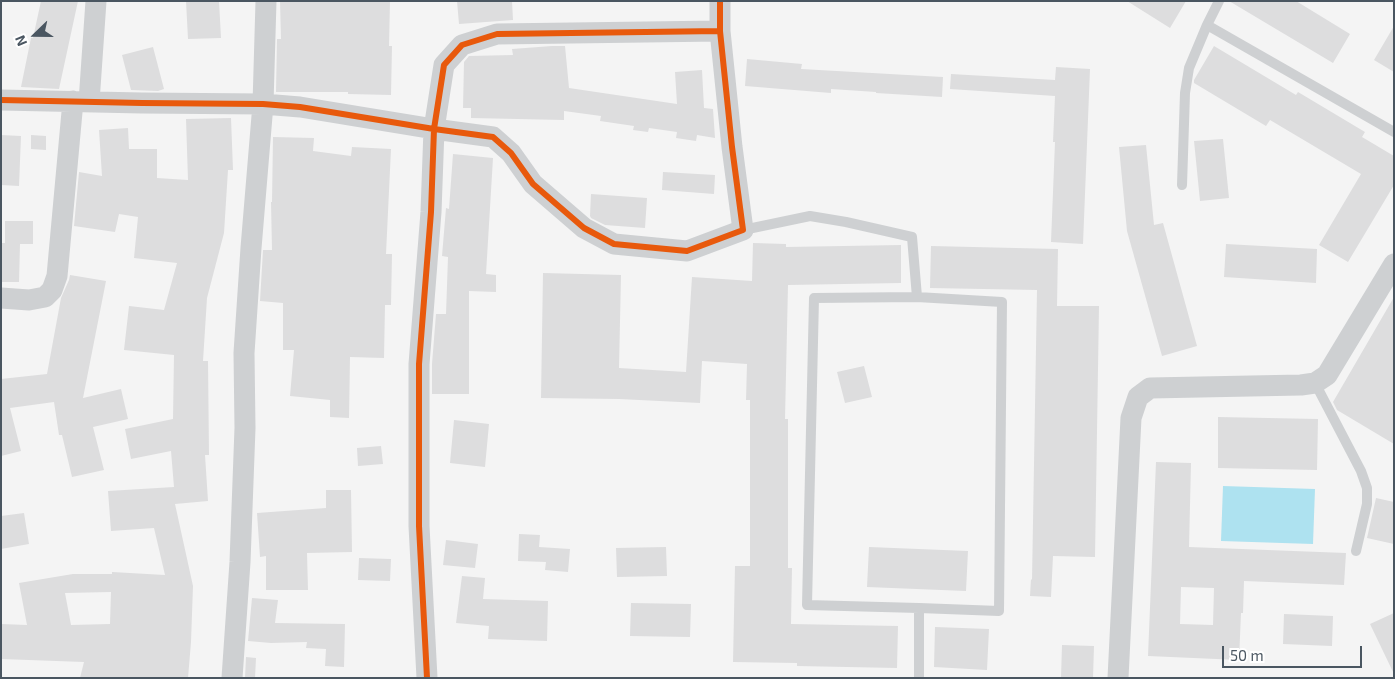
<!DOCTYPE html>
<style>
body{margin:0}
#map{position:relative;width:1395px;height:679px;overflow:hidden;background:#f4f4f4;font-family:"Exo 2",sans-serif}
canvas{display:block}
.frame{position:absolute;inset:0;border:2px solid #4a5661;pointer-events:none}
.north{position:absolute;left:10px;top:10px;width:50px;height:50px;-webkit-text-stroke:4px #fff;paint-order:stroke;rotate:248deg;font-size:14px;font-weight:700;line-height:20px;text-align:center;color:#4a5661}
.north::after{content:'';display:block;margin:auto;width:18px;height:22px;background:#4a5661;clip-path:polygon(50% 0,100% 100%,50% 72%,0 100%)}
.scale{position:absolute;left:1222px;top:646px;width:140px;height:22px;box-sizing:border-box;border:2px solid #4a5661;border-top:0;padding-left:6px;font-size:15px;line-height:18px;white-space:nowrap;color:#4a5661;-webkit-text-stroke:4px #fff;paint-order:stroke}
</style>
<div id="map">
<canvas width="1395" height="679"></canvas>
<div class="frame"></div>
<div class="north">N</div>
<div class="scale">50 m</div>
</div>
<script>
const ctx = document.querySelector('canvas').getContext('2d');
ctx.lineJoin = 'round';
function fillPath(path, color) {
  ctx.fillStyle = color;
  ctx.fill(path, 'evenodd');
}
function poly(rows) {
  const path = new Path2D();
  for (const r of rows) {
    path.moveTo(r[0], r[1]);
    for (let i = 2; i < r.length; i += 2) path.lineTo(r[i], r[i + 1]);
  }
  return path;
}
function trace(path, color, width, dash) {
  ctx.strokeStyle = color;
  ctx.lineWidth = width;
  ctx.lineCap = dash ? 'butt' : 'round';
  ctx.setLineDash(dash || []);
  ctx.stroke(path);
}
fillPath(poly([
 [1223,486,1315,489,1313,544,1221,541]
]), '#aee2f0');
fillPath(poly([
 [41,1,78,1,59,89,21,87,31,38,33,38],
 [186,1,219,1,221,38,188,39],
 [280,1,390,1,389,46,392,46,391,95,348,94,348,92,276,92,277,39,281,39],
 [457,1,512,1,513,20,459,24],
 [1127,1,1186,1,1170,28],
 [1229,1,1296,1,1350,34,1333,63],
 [1394,26,1394,72,1374,60],
 [552,46,565,46,569,88,677,104,675,72,702,70,704,108,713,109,715,138,697,135,696,141,676,138,677,132,649,128,648,132,633,130,634,126,600,121,601,116,564,111,564,120,471,118,471,108,463,108,464,62,469,56,513,55,512,49],
 [1214,46,1296,95,1298,92,1365,132,1362,137,1394,156,1394,185,1348,262,1319,245,1361,174,1270,120,1266,126,1194,83,1194,80],
 [153,47,164,89,158,91,131,90,122,55],
 [747,59,802,64,801,69,943,77,942,97,876,93,876,92,831,89,831,93,745,86],
 [1056,67,1090,69,1083,244,1051,242,1055,142,1053,142,1055,96,950,89,951,74,1055,80],
 [231,118,233,170,228,170,224,233,207,298,203,361,208,361,209,455,205,455,208,501,175,504,193,586,191,642,188,678,80,678,84,662,1,659,1,624,27,625,19,583,73,574,112,574,112,572,165,575,154,528,111,531,108,491,174,487,171,451,131,459,125,429,173,419,174,355,124,350,129,306,164,310,177,263,134,258,138,217,119,214,115,232,74,226,79,172,102,176,99,130,128,128,129,149,157,149,157,178,188,180,186,119],
 [111,592,110,624,71,625,65,593],
 [1,135,21,136,19,186,1,185],
 [31,135,46,136,46,150,31,149],
 [273,137,314,138,313,151,351,156,352,147,391,149,386,254,392,254,391,305,385,305,384,358,350,357,349,418,330,417,330,400,290,396,294,350,283,350,283,303,260,301,263,250,272,250,271,202,272,202],
 [1223,139,1229,198,1200,201,1194,141],
 [1146,145,1154,225,1163,223,1197,346,1162,356,1127,231,1119,147],
 [453,154,493,158,486,274,496,275,496,292,469,291,469,394,432,394,432,364,436,314,446,314,448,257,442,256,446,208,449,209],
 [663,172,715,175,714,194,662,190],
 [591,194,647,198,645,228,605,225,591,218,590,216],
 [5,221,33,221,33,244,20,244,19,282,1,282,1,243,5,243],
 [753,243,786,244,786,247,901,245,901,283,788,285,785,419,788,419,788,568,792,568,791,624,898,626,897,668,797,666,797,663,733,662,735,566,750,566,750,400,746,400,747,364,702,361,700,403,619,399,541,398,543,273,621,275,619,368,686,372,692,277,752,281],
 [1226,244,1317,249,1316,283,1224,277],
 [931,246,1058,249,1057,306,1099,306,1095,557,1053,556,1051,597,1030,596,1031,579,1032,580,1037,290,930,288],
 [70,275,106,281,83,398,121,389,128,419,93,427,104,470,72,477,62,435,59,435,54,402,10,408,21,451,1,456,1,379,47,374,61,298,69,280],
 [1394,297,1394,444,1337,410,1333,402],
 [864,366,872,397,845,403,837,372],
 [1218,417,1318,419,1317,470,1218,468],
 [454,420,489,424,485,467,450,463],
 [381,446,383,464,358,466,357,448],
 [1156,462,1191,463,1189,547,1346,553,1344,585,1244,581,1243,613,1241,613,1239,660,1148,656],
 [1181,587,1214,588,1213,625,1180,624],
 [326,490,351,490,352,552,307,553,308,590,266,590,266,556,260,557,257,513,326,508],
 [1376,498,1394,502,1394,544,1367,538],
 [24,513,29,544,1,549,1,516],
 [519,534,540,535,539,547,570,549,568,572,545,570,546,562,518,561],
 [446,540,478,544,475,568,443,565],
 [666,547,667,576,617,577,616,548],
 [869,547,968,551,966,591,867,587],
 [359,558,391,559,390,581,358,580],
 [462,576,485,578,483,599,548,601,547,641,488,639,489,626,456,623],
 [252,598,278,600,275,623,345,624,344,667,325,666,326,649,306,648,307,642,271,643,248,641],
 [631,603,691,604,690,637,630,636],
 [1394,613,1394,674,1370,624],
 [1284,614,1333,616,1332,646,1283,644],
 [935,627,989,629,987,670,934,667],
 [1062,645,1094,646,1093,678,1061,678],
 [246,657,256,658,255,678,245,678]
]), '#ddddde');
trace(poly([
 [1207,25,1394,132],
 [1182,185,1185,93,1189,68,1207,25,1219,1],
 [743,230,810,216,846,222,912,237,917,297,1002,302,999,611,919,608],
 [917,297,814,298,807,605,919,608,919,678],
 [1315,383,1361,471,1367,488,1367,504,1356,551]
]), '#ced0d2', 10);
trace(poly([
 [1,100,142,103,263,104,300,107,434,129,493,137,511,153,533,184,584,228,614,244,687,251,743,230,732,147,720,31,720,1],
 [89,102,96,1],
 [1,298,29,300,45,297,52,290,57,276,73,101],
 [232,678,240,562,245,428,244,353,251,248,263,104,266,1],
 [427,678,419,526,419,364,431,212,434,129,444,65,462,45,497,34,720,31],
 [1118,678,1131,418,1138,397,1150,388,1301,385,1315,383,1327,375,1394,264]
]), '#ced0d2', 21);
trace(poly([
 [1,100,142,103,263,104,300,107,434,129,493,137,511,153,533,184,584,228,614,244,687,251,743,230,732,147,720,31,720,1],
 [427,678,419,526,419,364,431,212,434,129,444,65,462,45,497,34,720,31]
]), '#e8590c', 6);
</script>
